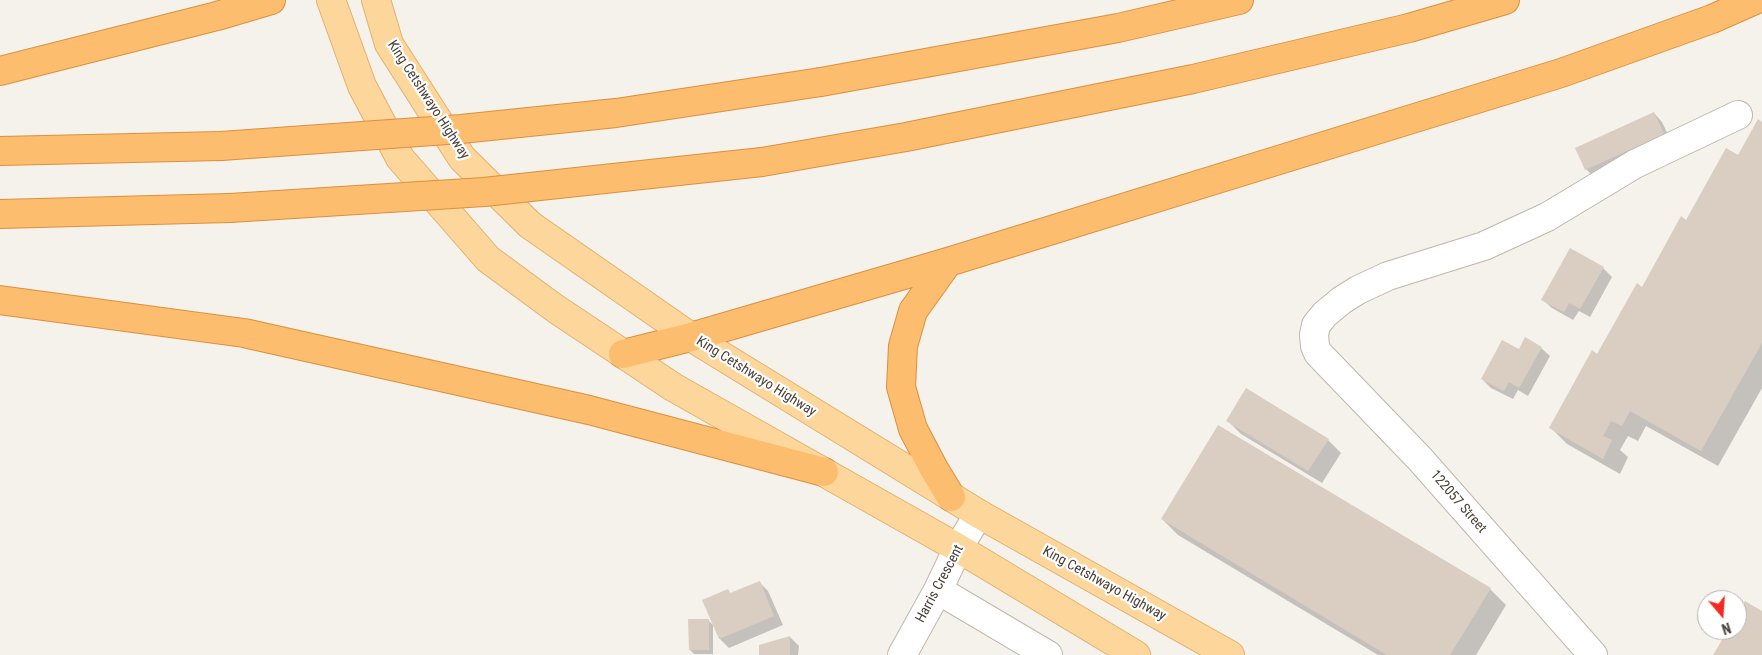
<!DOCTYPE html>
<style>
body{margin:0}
#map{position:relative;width:1762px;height:655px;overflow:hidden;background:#f5f1eb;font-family:"Roboto Condensed",sans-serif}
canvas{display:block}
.north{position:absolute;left:1697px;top:590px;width:50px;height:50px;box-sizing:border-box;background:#fff;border:1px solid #b6b3af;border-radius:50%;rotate:162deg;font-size:14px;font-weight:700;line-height:20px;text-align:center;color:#494138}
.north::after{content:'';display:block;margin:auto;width:18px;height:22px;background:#f7281f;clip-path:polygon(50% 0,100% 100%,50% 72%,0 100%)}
</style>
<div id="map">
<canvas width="1762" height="655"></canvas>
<div class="north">N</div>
</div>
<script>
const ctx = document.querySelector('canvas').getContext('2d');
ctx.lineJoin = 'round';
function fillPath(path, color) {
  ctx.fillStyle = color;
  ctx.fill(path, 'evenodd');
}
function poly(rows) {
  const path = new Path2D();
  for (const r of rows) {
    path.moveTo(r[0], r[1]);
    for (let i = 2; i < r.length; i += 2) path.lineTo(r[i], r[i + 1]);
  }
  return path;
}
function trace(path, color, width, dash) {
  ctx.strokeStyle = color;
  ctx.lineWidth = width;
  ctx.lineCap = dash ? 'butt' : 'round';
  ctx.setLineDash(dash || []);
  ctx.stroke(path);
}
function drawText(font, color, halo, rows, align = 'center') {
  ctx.font = font + ' "Roboto Condensed",sans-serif';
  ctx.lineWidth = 4.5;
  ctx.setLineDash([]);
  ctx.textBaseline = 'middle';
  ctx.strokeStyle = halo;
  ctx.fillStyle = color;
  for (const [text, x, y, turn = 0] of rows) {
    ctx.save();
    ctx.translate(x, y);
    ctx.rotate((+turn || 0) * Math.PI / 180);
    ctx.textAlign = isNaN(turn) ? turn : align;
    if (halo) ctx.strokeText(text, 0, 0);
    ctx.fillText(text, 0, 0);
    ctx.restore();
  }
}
fillPath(poly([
 [1654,113,1662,122,1672,143,1595,178,1586,169],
 [1762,123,1762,388,1718,466,1646,426,1638,441,1628,436,1620,450,1628,457,1620,474,1567,444,1550,427,1686,222,1739,156],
 [1603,268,1612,277,1590,317,1579,311,1573,320,1552,308,1543,300],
 [1541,348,1550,356,1528,396,1518,390,1513,399,1491,388,1482,379,1519,351],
 [1228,421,1328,440,1341,453,1322,483,1241,434],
 [1162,519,1490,589,1506,605,1476,655,1378,655,1178,535],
 [759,582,768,591,783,625,729,648,720,639,704,600,728,590,731,594],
 [708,620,713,625,713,654,694,654,690,650],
 [790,637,799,646,798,655,760,655]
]), '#0003');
fillPath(poly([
 [1654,112,1664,134,1585,170,1575,148],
 [1758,119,1762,122,1762,343,1701,451,1630,411,1622,426,1611,421,1603,436,1612,440,1603,459,1549,428,1592,350,1597,354,1637,283,1642,287,1681,216,1686,220,1726,148,1738,155],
 [1570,248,1604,267,1580,309,1569,303,1564,312,1541,300],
 [1525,337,1542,347,1519,388,1509,382,1504,391,1481,379,1502,340,1519,349],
 [1246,388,1329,439,1308,471,1226,421],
 [1218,425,1491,588,1450,655,1387,655,1161,519],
 [760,581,774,616,719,639,702,600,728,589,730,593],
 [1745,601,1762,611,1762,655,1713,655,1728,630,1737,630,1737,614],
 [688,619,709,619,709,650,689,650],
 [790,636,790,655,759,655,759,645]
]), '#dacec3');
const minor = poly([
 [938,590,1048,655],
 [902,655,938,590,958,548,979,514],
 [1593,655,1420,459,1318,353,1315,346,1314,335,1316,325,1325,314,1342,300,1358,290,1388,276,1484,246,1547,217,1635,164,1738,115]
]);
const major = poly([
 [331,0,362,86,400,158,488,259,556,309,673,387,958,548,1136,655],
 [376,0,389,44,462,158,530,225,691,337,979,514,1230,655]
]);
const highway = poly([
 [0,71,217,16,271,0],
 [821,82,1118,28,1239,0],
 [0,151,221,146],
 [762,162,906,137,1193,79,1409,28,1505,0],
 [0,214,230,208],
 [948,262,913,311,903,346,901,387,913,429,934,469,951,497],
 [0,300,244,333,589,410,824,472],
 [623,354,691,337,948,262,1561,73,1712,19,1755,0]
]);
trace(minor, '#c1b7ad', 30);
trace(major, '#e3b16b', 30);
trace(highway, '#dc903d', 30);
trace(minor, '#fff', 28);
trace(major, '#fdd69c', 28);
trace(highway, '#fcbd6f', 28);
const highwayBridge = poly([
 [221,146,461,129,616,113,821,82],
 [230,208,484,192,762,162]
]);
trace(highwayBridge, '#dc903d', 30, []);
trace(highwayBridge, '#fcbd6f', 28);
drawText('14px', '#494138', '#fff', [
 ["King Cetshwayo Highway",428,100,57],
 ["King Cetshwayo Highway",756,377,32],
 ["122057 Street",1458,502,49],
 ["Harris Crescent",940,584,-62],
 ["King Cetshwayo Highway",1104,584,29]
]);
</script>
